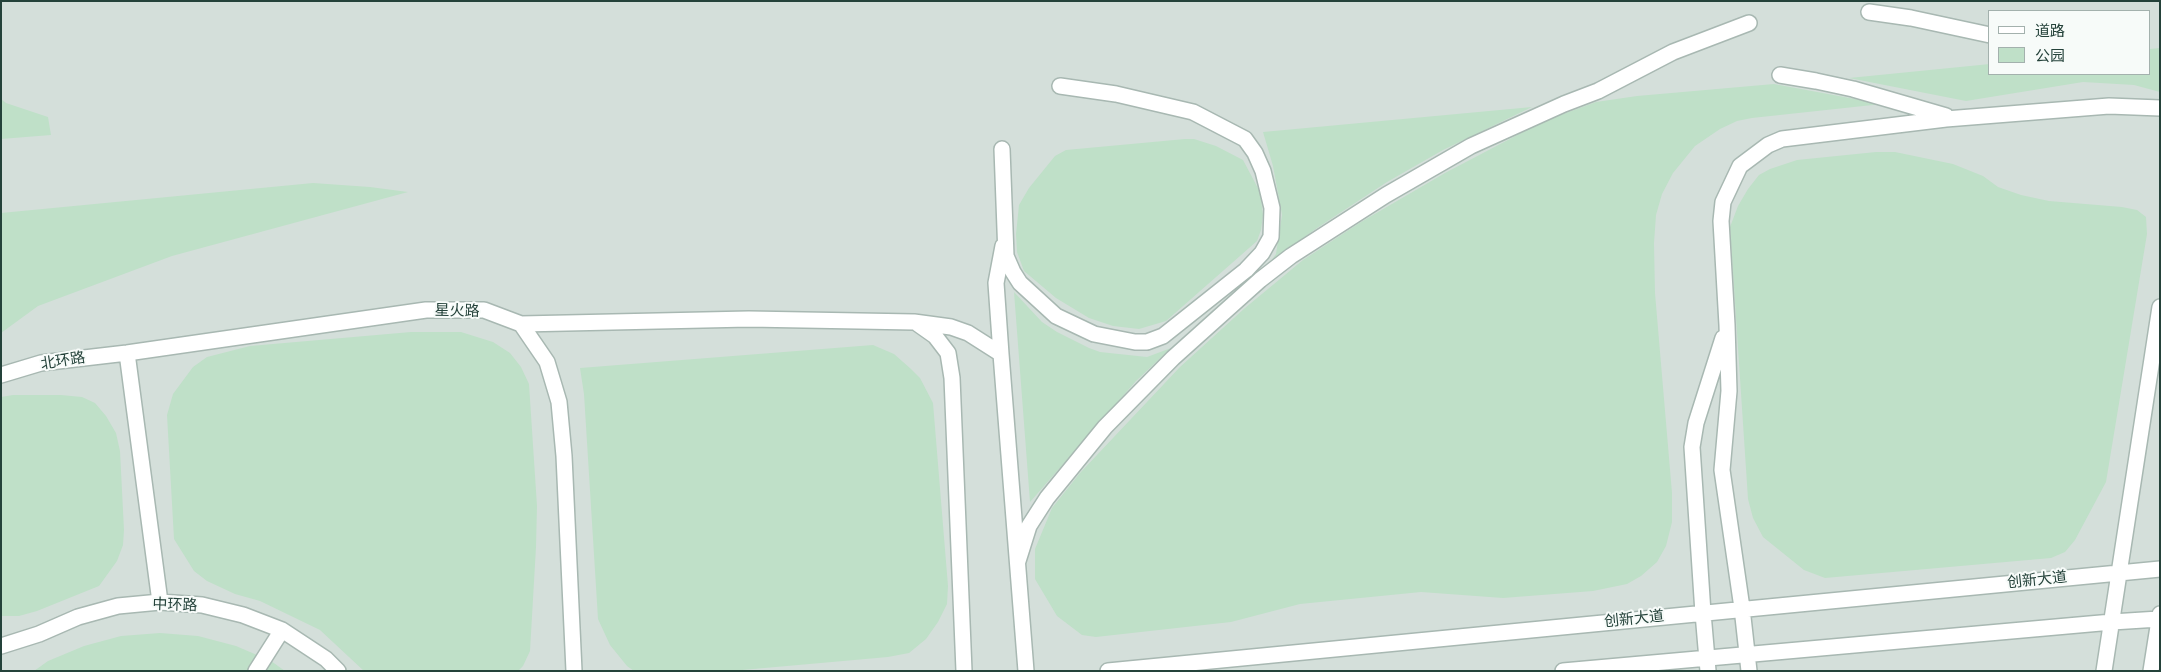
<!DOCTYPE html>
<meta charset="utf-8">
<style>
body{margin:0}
#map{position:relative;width:2161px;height:672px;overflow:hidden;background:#e6efeb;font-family:Quicksand,"Noto Sans SC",sans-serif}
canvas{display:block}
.frame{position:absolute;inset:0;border:2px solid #24423a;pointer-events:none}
.legend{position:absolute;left:1988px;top:10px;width:162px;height:65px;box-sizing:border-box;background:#f7fbf9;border:1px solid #a3b1ad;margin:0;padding:6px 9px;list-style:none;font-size:15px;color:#24423a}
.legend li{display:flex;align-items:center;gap:10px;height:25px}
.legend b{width:25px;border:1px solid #a3b1ad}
</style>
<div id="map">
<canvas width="2161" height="672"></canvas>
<div class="frame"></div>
<ul class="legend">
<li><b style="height:6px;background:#fff"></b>道路</li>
<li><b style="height:14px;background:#bfe0c8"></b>公园</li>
</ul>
</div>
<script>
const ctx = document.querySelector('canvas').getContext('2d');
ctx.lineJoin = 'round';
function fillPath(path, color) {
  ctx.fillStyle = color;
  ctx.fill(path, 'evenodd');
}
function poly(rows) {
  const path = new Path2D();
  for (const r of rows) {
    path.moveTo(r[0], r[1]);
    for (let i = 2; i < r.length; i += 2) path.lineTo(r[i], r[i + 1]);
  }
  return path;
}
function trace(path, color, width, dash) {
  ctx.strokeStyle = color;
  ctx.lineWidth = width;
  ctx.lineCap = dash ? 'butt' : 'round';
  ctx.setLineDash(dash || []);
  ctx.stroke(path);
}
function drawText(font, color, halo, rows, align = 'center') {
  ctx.font = font + ' Quicksand,"Noto Sans SC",sans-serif';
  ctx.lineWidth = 4;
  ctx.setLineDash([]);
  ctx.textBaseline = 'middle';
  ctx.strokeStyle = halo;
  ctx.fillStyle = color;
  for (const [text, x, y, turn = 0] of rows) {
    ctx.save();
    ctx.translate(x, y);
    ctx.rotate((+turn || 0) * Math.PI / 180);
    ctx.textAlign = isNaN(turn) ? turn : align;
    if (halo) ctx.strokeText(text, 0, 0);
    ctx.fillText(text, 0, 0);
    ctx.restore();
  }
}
fillPath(poly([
 [1,1,2160,1,2160,671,1,671],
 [1990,11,2150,11,2150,74,1990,74]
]), '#d4dfda');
fillPath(poly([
 [2160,48,2160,92,2134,85,2083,82,1966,101,1849,78,1990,64,1990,74,2150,74,2150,49],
 [1774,84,1882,104,1752,118,1737,121,1720,129,1695,146,1673,173,1662,194,1656,215,1654,243,1655,293,1672,493,1672,522,1666,546,1657,562,1641,576,1627,584,1593,591,1503,598,1421,592,1300,604,1231,622,1096,637,1082,635,1057,616,1035,579,1035,549,1052,508,1080,473,1180,367,1245,308,1303,260,1361,222,1445,173,1544,121,1596,102,1637,96],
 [1,99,6,103,48,117,51,135,1,139],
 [1532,107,1443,150,1387,182,1317,228,1270,262,1276,254,1282,215,1273,166,1263,132],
 [1185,139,1194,139,1216,146,1243,160,1260,192,1263,215,1261,230,1257,241,1166,321,1139,329,1113,326,1089,318,1056,298,1024,271,1017,252,1016,234,1019,205,1029,188,1055,156,1066,150],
 [1876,152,1895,152,1953,164,1983,176,1998,187,2021,195,2049,201,2122,207,2137,210,2146,217,2147,234,2106,482,2075,540,2065,552,2051,558,1825,578,1804,570,1763,537,1753,518,1748,499,1730,227,1738,206,1748,189,1759,175,1770,169,1797,160],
 [313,183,370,187,408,192,172,256,38,306,1,333,1,213],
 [1014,292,1042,322,1057,332,1089,348,1100,352,1147,357,1171,348,1136,381,1030,502],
 [411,332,461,332,493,342,510,353,521,367,529,384,537,506,536,547,530,651,523,666,518,671,364,671,320,630,260,601,235,594,207,581,194,571,174,539,167,415,173,394,193,367,207,357,250,346],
 [873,345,894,354,911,369,920,378,933,403,948,586,947,604,938,622,926,639,909,653,888,657,731,671,634,671,627,666,610,645,598,619,584,394,580,368],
 [13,395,61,395,82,397,95,403,106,416,116,433,120,451,124,530,123,545,117,561,99,586,37,611,19,616,2,616,1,397],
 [160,633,198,636,236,646,271,661,285,671,34,671,48,661,84,646,121,636]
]), '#bfe0c8');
const minor = poly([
 [1869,12,1911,18,1990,35],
 [1780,75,1816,81,1853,89,1946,116],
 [1002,149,1006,256,1013,272,1020,283,1056,316,1094,334,1135,342,1147,342,1163,336,1246,270,1262,253,1271,237,1272,208,1263,171,1255,153,1245,139,1193,112,1116,94,1060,86],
 [521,324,749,319,914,322,951,327,968,333,1001,354,1026,671],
 [918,324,935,336,948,353,952,378,964,671],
 [127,353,160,602],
 [1001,354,996,283,1003,246],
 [1,375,41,363,127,353,426,310,484,310,521,324,547,362,559,402,564,456,574,671],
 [1018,561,1029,526,1047,498,1105,427,1173,358,1260,280,1291,256,1386,195,1471,146,1564,104,1598,91,1673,52,1749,23],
 [1,646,39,634,78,617,118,606,160,602,202,605,243,615,282,630,326,659,338,671],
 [256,671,282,630],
 [1108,671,2160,569],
 [1563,671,2112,622,2159,619],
 [1708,671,1703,613,1692,447,1696,423,1723,338],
 [1749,671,1742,608,1722,470,1729,391,1727,325,1721,221,1723,202,1740,166,1768,145,1782,139,1946,119,2109,106,2160,108],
 [2104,671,2160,307],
 [2151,671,2160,614]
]);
trace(minor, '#a8b8b2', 18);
trace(minor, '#fff', 15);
drawText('15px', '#24423a', '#f7fbf9', [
 ["星火路",457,311,1],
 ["北环路",63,361,-9],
 ["创新大道",2037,580,-6],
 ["中环路",175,605,2],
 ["创新大道",1634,619,-6]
]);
</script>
